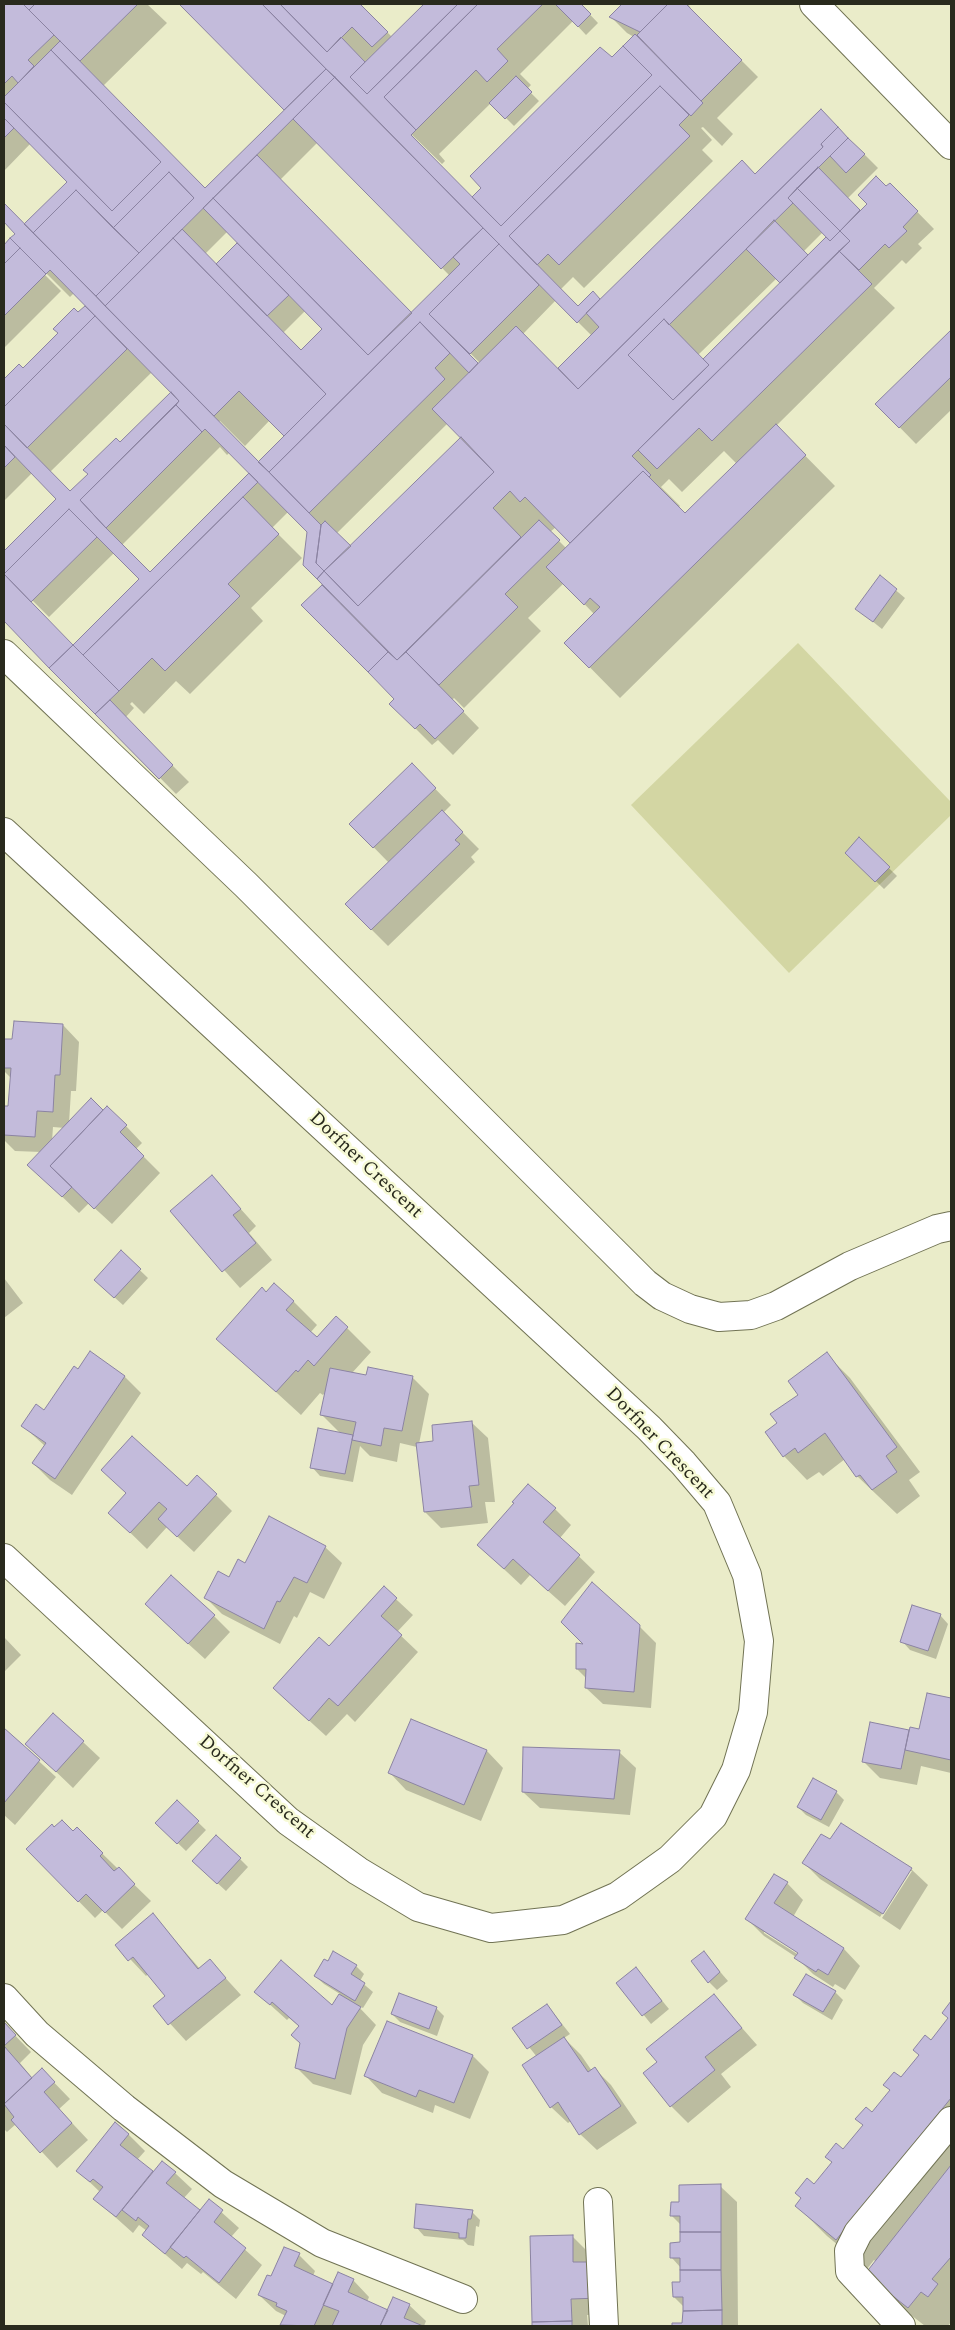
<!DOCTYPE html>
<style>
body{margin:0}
#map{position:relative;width:955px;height:2330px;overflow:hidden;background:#eaecc9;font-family:Spectral,serif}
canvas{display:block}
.frame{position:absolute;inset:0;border:5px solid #292a1d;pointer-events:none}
</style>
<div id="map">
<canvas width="955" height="2330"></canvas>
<div class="frame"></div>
</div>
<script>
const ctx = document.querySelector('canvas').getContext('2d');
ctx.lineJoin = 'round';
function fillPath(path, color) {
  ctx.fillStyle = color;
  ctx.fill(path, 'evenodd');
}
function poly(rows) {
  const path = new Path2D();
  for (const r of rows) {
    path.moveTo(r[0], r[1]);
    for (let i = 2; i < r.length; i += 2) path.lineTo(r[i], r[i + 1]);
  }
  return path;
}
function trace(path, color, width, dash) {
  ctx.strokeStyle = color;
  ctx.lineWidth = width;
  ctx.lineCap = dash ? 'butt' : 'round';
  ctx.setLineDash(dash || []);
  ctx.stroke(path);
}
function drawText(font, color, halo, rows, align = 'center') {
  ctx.font = font + ' Spectral,serif';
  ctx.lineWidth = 5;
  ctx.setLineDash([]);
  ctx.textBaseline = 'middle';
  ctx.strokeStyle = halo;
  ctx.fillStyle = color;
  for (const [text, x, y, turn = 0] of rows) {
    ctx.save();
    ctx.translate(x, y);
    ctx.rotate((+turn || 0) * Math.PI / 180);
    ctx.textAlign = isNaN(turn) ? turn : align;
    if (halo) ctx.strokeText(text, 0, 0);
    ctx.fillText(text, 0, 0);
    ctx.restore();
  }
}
fillPath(poly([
 [798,643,951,802,951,815,789,973,631,805]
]), '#d3d6a3');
fillPath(poly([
 [4,4,147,4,167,23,103,86,205,190,285,110,180,4,359,4,392,37,426,4,580,4,598,23,586,35,573,21,520,74,531,85,527,89,539,101,514,126,491,103,439,154,445,161,442,164,407,130,406,132,472,199,634,37,627,33,611,17,624,4,688,4,694,13,758,77,717,118,733,134,722,146,703,127,701,128,712,140,702,150,713,161,584,288,573,277,560,290,578,308,593,293,601,301,756,175,845,135,878,168,847,199,861,212,890,184,934,229,918,244,922,248,906,264,902,260,874,288,895,308,776,426,835,486,620,698,566,643,594,614,564,583,528,618,541,631,464,708,454,698,452,700,479,728,453,755,438,740,432,745,391,704,396,699,303,605,324,585,308,531,288,512,272,528,302,558,251,608,263,621,190,694,176,681,144,714,132,702,130,704,134,708,125,718,189,782,176,794,4,620,4,576,75,648,140,579,114,553,49,617,4,572,4,553,58,499,32,473,4,501,4,381,19,366,23,369,87,306,74,293,70,297,46,273,43,273,61,291,4,348,4,246,17,234,4,220,4,205,24,225,69,182,31,143,4,171],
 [641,42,645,42,651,48,649,49],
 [318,142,450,276,412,314,280,180],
 [828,218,853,242,826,219],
 [228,231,269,273,216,266,205,254],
 [823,232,834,246,808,257,803,252],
 [777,278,781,283,703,361,698,355],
 [556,300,592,336,558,370,523,334],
 [306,310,324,329,301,352,283,333],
 [456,339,480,363,478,365,454,340],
 [152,372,172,393,71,493,50,472],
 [270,420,286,436,259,463,219,422,220,421,245,446],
 [448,423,462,438,350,548,336,534],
 [220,447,227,455,230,452,250,473,150,573,122,545],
 [724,451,737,464,685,515,678,508,680,506,661,487,669,479,682,492],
 [556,527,572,543,567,549,550,532],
 [330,591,342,602,340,604,328,592],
 [951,331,951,410,916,444,877,404],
 [880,577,905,598,882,629,857,609],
 [412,765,451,805,443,813,479,849,471,857,475,862,388,946,371,929,389,863,351,824],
 [859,839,897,876,884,889,847,853],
 [63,1025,79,1042,76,1091,71,1091,69,1123,91,1100,103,1112,126,1126,142,1143,136,1149,160,1173,112,1224,89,1203,79,1213,46,1181,41,1152,15,1151,4,1140,4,1107,9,1107,11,1078,4,1071,4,1040,13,1040],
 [53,1127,65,1128,52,1141],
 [212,1177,256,1226,249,1233,272,1260,240,1288,172,1211],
 [121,1252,148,1278,123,1305,104,1288],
 [4,1278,23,1303,4,1318],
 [266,1293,294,1302,317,1325,310,1333,317,1339,336,1318,347,1328,371,1352,352,1373,367,1376,412,1377,429,1394,419,1444,435,1442,471,1422,488,1438,495,1502,485,1502,488,1523,441,1528,425,1512,417,1447,400,1443,397,1462,370,1456,360,1446,353,1482,320,1476,312,1467,341,1434,322,1415,327,1390,323,1395,320,1393,301,1415,218,1339],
 [90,1353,125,1377,141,1393,72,1495,50,1480,33,1463,45,1446,23,1426,45,1412],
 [826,1354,850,1378,920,1472,909,1480,920,1496,897,1514,857,1476,845,1459,823,1476,819,1472,807,1480,784,1456,778,1424],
 [187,1488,216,1495,232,1511,194,1552,167,1527,147,1549,110,1513],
 [555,1509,571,1525,560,1538,595,1572,565,1606,530,1575,521,1585,478,1545],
 [325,1547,342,1563,324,1599,310,1592,297,1618,294,1616,280,1644,222,1614,206,1598,245,1564],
 [384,1588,413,1615,397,1632,418,1652,355,1722,347,1714,326,1736,291,1704,329,1648],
 [940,1615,948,1624,936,1659,910,1650,902,1641],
 [214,1616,230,1632,205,1659,163,1621],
 [639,1626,656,1643,651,1708,603,1704,586,1688,587,1679,577,1669,587,1646],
 [4,1637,21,1655,4,1672],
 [928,1694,951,1699,951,1773,921,1766,917,1785,880,1778,863,1761,871,1724,910,1731,920,1730],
 [412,1720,487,1751,503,1768,481,1821,406,1790,390,1773],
 [4,1729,56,1777,15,1825,4,1815],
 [83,1742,100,1758,73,1788,27,1744],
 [619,1752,636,1768,630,1815,540,1808,523,1792],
 [836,1792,844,1800,829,1827,806,1815,798,1807],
 [177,1802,206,1830,186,1851,157,1823],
 [54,1828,73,1833,77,1829,151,1901,122,1929,103,1910,95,1918,28,1849],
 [830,1841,911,1869,928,1885,900,1930,882,1918,912,1871,909,1871,880,1917,820,1879,804,1863],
 [240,1859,248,1867,226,1891,202,1869],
 [787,1883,803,1900,793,1917,844,1949,860,1966,845,1990,835,1984,833,1987,813,1974,796,1957,764,1936,747,1919],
 [764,1930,804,1955,802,1957,764,1933],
 [153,1915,200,1969,210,1961,241,1995,186,2041,154,2006,167,1996,148,1974,146,1976,117,1945],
 [704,1953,728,1981,717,1990,709,1982],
 [356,1966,364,1974,360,1981,373,1992,363,2008,357,2005,376,2025,363,2045,351,2095,313,2084,296,2067,301,2044,300,2027,289,2018,287,2020,256,1992,332,2007,340,1994,324,1984,315,1976],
 [636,1969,669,2009,651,2024,618,1983],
 [835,1992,843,2000,832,2020,803,2003,795,1995],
 [714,1996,757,2045,721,2074,731,2087,688,2123,671,2106,645,2073,658,2062],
 [951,2003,951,2322,948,2326,925,2326,897,2304,867,2273,876,2262,874,2260,867,2269,827,2236,797,2206,864,2126,857,2119,872,2113,949,2018,944,2013],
 [547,2005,570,2034,564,2038,581,2055,592,2071,595,2069,611,2085,637,2123,597,2150,580,2134,571,2121,568,2123,551,2107,537,2057,514,2028],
 [436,2008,444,2016,437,2036,400,2022,392,2014],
 [4,2024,31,2052,20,2063,33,2079,42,2070,70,2099,59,2109,88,2140,57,2168,16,2124,7,2132,4,2129],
 [473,2056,489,2072,470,2119,435,2105,433,2113,382,2093,366,2076],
 [128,2134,145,2151,137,2160,153,2173,175,2173,192,2189,183,2199,200,2212,209,2201,239,2228,231,2237,262,2265,236,2299,203,2272,201,2274,187,2263,182,2269,143,2235,147,2231,139,2225,133,2233,95,2199,100,2192,78,2171],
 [720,2186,737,2202,738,2326,673,2326,673,2324,684,2324,684,2307,674,2297,682,2283,681,2268,672,2258,682,2243,681,2225,671,2215,680,2203],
 [472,2212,480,2220,479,2227,476,2226,474,2246,468,2245,463,2240,424,2236,416,2227],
 [572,2236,589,2253,616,2314,587,2315,588,2326,532,2326,532,2237],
 [299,2255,315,2271,313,2276,333,2285,353,2280,369,2297,367,2302,389,2312,409,2305,426,2321,424,2326,283,2326,286,2316,276,2311,259,2295,271,2278]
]), '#0003');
const building = poly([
 [4,4,23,4,54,35,28,60,34,66,18,83,12,76,4,84,4,4],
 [23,4,35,4,29,10,23,4],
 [35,4,138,4,80,61,29,10,35,4],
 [179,4,262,4,326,69,284,110,179,4],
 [262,4,280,4,327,52,341,37,365,62,350,77,367,94,458,4,478,4,384,97,416,130,411,135,501,226,652,75,623,46,635,34,703,103,691,116,660,86,509,236,578,306,593,291,600,299,577,323,262,4],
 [280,4,360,4,388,32,372,47,352,27,327,52,280,4],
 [424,4,458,4,367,94,350,77,424,4],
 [478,4,543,4,497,49,508,61,487,82,476,70,416,130,384,97,478,4],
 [555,4,581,4,591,14,578,27,555,4],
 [622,4,668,4,640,32,609,17,622,4],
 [668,4,686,4,742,60,701,101,637,35,668,4],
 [60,41,205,188,326,69,335,77,105,306,96,296,194,198,169,172,113,228,76,190,33,233,24,224,67,182,4,118,4,102,112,211,161,162,51,50,60,41],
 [623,46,652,75,501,226,472,197,481,188,470,176,600,47,612,57,623,46],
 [51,50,161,162,112,211,4,102,4,97,51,50],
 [516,76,532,92,505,119,489,103,516,76],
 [335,77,483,228,441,269,293,119,335,77],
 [660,86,689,115,679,125,690,136,559,265,548,254,537,265,509,236,660,86],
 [821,109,838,127,821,144,823,147,578,389,558,368,599,327,586,313,742,160,755,174,821,109],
 [4,118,14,128,4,138,4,118],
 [838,127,848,138,788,198,793,203,669,325,664,319,628,355,673,400,709,365,703,359,826,237,830,241,840,231,850,241,632,456,651,475,649,477,643,471,570,543,525,497,520,502,510,491,493,508,521,537,397,660,317,579,324,571,358,606,494,472,432,409,516,326,578,389,823,147,821,144,838,127],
 [848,138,865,154,846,173,830,156,848,138],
 [257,155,412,313,368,355,213,198,257,155],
 [818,167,860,210,840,231,797,188,818,167],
 [169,172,194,198,139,253,113,228,169,172],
 [876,176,886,186,890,183,918,211,903,227,907,231,889,248,885,244,859,270,839,251,850,241,840,231,867,204,858,195,876,176],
 [797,188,840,231,830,241,788,198,797,188],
 [76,190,139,253,96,296,33,233,76,190],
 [213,198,368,355,460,264,453,257,483,228,499,244,429,314,478,363,469,373,420,322,269,472,258,462,326,394,173,238,182,229,301,350,322,329,203,208,213,198],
 [4,203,321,525,316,563,324,571,317,579,303,565,307,532,205,429,202,432,176,405,179,401,50,270,46,274,10,238,15,234,4,222,4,203],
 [774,220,808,255,780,283,746,249,774,220],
 [10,238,20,248,4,264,4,245,10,238],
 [173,238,326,394,284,436,239,391,214,416,105,306,173,238],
 [237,243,289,295,267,316,216,264,237,243],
 [499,244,539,285,470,354,429,314,499,244],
 [20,248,46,274,4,316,4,264,20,248],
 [839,251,872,284,712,441,699,428,657,469,638,450,839,251],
 [85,306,95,316,4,407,4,379,19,364,23,368,58,333,53,329,74,308,78,312,85,306],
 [95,316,127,349,27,448,4,424,4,407,95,316],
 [664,319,709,365,673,400,628,355,664,319],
 [420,322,450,353,435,368,445,379,309,513,269,472,420,322],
 [951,330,951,377,899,428,875,404,951,330],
 [171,392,179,401,80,500,106,528,150,572,249,473,258,482,83,655,73,645,139,579,69,509,4,574,4,551,56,499,4,445,4,424,70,491,88,474,83,470,116,438,120,442,171,392],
 [176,405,202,432,106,528,80,500,176,405],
 [776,424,806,455,589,668,564,643,600,607,590,598,584,605,546,567,643,471,685,513,776,424],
 [461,437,494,472,358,606,324,571,461,437],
 [4,445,15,457,4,468,4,445],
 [243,497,279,534,228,584,240,596,165,671,152,658,119,691,83,655,243,497],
 [69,509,97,537,31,602,4,574,69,509],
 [539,520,560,540,505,594,518,607,439,685,406,652,539,520],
 [325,521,351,546,324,571,316,563,321,525,325,521],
 [4,574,73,645,49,668,4,621,4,574],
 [880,575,897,589,873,622,855,609,880,575],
 [322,585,388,652,368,672,301,605,322,585],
 [73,645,119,691,95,714,49,668,73,645],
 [388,652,397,660,406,652,464,711,435,739,420,724,415,729,389,704,394,699,368,672,388,652],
 [110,700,173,765,159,779,95,714,110,700],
 [412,763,436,788,373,848,349,824,412,763],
 [442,810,463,832,455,840,460,844,371,930,345,904,442,810],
 [859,837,890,867,875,882,845,853,859,837],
 [14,1021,63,1024,60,1075,55,1075,53,1112,37,1111,35,1137,4,1135,4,1106,8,1106,11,1068,4,1068,4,1039,12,1039,14,1021],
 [91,1098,103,1110,50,1166,72,1187,62,1197,27,1165,91,1098],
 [107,1106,127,1125,120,1132,144,1156,94,1209,50,1166,107,1106],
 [212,1175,241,1209,233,1215,256,1243,222,1272,170,1211,212,1175],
 [121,1250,141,1269,114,1298,94,1280,121,1250],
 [274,1283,294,1301,286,1310,317,1337,336,1316,348,1327,314,1366,308,1360,298,1372,296,1370,276,1392,216,1339,262,1287,266,1292,274,1283],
 [90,1351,125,1376,55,1479,32,1463,46,1443,21,1426,36,1404,44,1410,74,1366,78,1369,90,1351],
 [827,1352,897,1447,886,1456,897,1472,872,1490,860,1475,856,1477,825,1433,798,1453,795,1448,783,1457,765,1432,777,1423,770,1414,798,1395,788,1381,827,1352],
 [368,1367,413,1376,402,1431,384,1428,381,1446,352,1440,356,1422,320,1415,330,1368,366,1375,368,1367],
 [472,1421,479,1485,469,1486,472,1507,424,1512,416,1443,433,1441,432,1425,472,1421],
 [318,1428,353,1435,345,1474,310,1468,318,1428],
 [132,1436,187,1486,197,1475,217,1494,177,1537,158,1519,167,1509,159,1502,130,1533,108,1513,126,1493,101,1470,132,1436],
 [528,1484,556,1508,543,1522,580,1555,548,1591,513,1559,504,1569,477,1545,514,1503,512,1502,528,1484],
 [269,1516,326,1546,307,1583,294,1577,280,1602,277,1601,264,1629,204,1598,218,1571,229,1577,238,1559,245,1563,269,1516],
 [171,1575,215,1615,188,1644,145,1604,171,1575],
 [592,1582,640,1625,634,1692,585,1688,586,1669,576,1669,576,1643,583,1644,561,1622,592,1582],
 [384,1586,397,1598,381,1616,402,1635,338,1706,329,1698,309,1721,273,1688,319,1637,329,1646,384,1586],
 [912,1605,941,1614,928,1651,900,1642,912,1605],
 [927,1693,951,1698,951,1760,905,1750,910,1727,919,1729,927,1693],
 [53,1713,84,1741,56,1772,25,1744,53,1713],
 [411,1719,487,1750,464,1805,388,1773,411,1719],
 [870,1722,909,1730,901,1769,862,1762,870,1722],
 [4,1728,40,1760,4,1803,4,1728],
 [523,1747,620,1750,614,1799,522,1792,523,1747],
 [813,1778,837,1791,821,1820,797,1807,813,1778],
 [177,1800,199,1821,177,1844,155,1823,177,1800],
 [62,1820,73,1831,77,1827,103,1853,100,1856,114,1871,119,1867,135,1884,105,1913,86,1894,78,1902,26,1849,52,1824,54,1827,62,1820],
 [841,1823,912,1868,883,1914,802,1863,821,1834,830,1839,841,1823],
 [216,1835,241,1858,217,1884,192,1861,216,1835],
 [774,1874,788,1882,774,1903,844,1948,828,1975,818,1969,816,1972,794,1958,798,1953,745,1919,774,1874],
 [153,1913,198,1969,210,1959,226,1978,168,2025,153,2006,165,1996,133,1957,128,1961,115,1945,153,1913],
 [333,1951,357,1965,351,1974,365,1983,355,2001,314,1976,324,1959,328,1961,333,1951],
 [704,1951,720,1972,708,1983,691,1961,704,1951],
 [281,1960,332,2005,339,1994,361,2007,347,2028,335,2079,295,2068,300,2043,291,2035,299,2026,272,2002,270,2005,254,1992,281,1960],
 [636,1967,662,2001,642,2016,616,1983,636,1967],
 [806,1974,836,1991,823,2012,793,1995,806,1974],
 [399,1993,437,2007,429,2029,391,2014,399,1993],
 [714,1994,742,2028,705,2057,715,2070,670,2107,643,2073,657,2062,646,2049,714,1994],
 [951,2001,951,2098,836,2240,795,2206,801,2198,795,2193,807,2178,814,2184,832,2162,825,2157,836,2143,843,2149,863,2125,855,2119,866,2107,872,2112,890,2090,883,2085,894,2072,901,2077,919,2055,913,2050,925,2035,931,2040,948,2018,942,2013,951,2001],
 [547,2004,562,2025,527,2049,512,2028,547,2004],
 [387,2021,473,2055,454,2103,419,2090,416,2097,364,2076,387,2021],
 [4,2022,16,2035,4,2046,32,2078,4,2104,4,2022],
 [564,2037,588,2072,595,2067,621,2106,579,2135,558,2102,550,2108,522,2065,564,2037],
 [42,2068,55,2082,44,2092,72,2123,40,2153,11,2120,14,2117,4,2104,42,2068],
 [115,2122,129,2134,120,2145,153,2171,116,2217,93,2199,103,2187,93,2179,90,2182,76,2171,115,2122],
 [162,2161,176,2172,166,2183,200,2210,165,2254,142,2235,149,2226,138,2217,136,2221,122,2210,162,2161],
 [951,2165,951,2257,932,2279,938,2284,928,2297,921,2292,908,2308,865,2274,951,2165],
 [721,2184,721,2232,680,2232,680,2216,670,2216,671,2202,679,2202,679,2185,721,2184],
 [209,2199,223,2210,214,2222,246,2248,219,2283,186,2256,184,2258,170,2247,209,2199],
 [416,2204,473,2210,471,2219,468,2219,466,2238,459,2238,459,2233,414,2228,416,2204],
 [680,2232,721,2232,721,2270,680,2270,680,2258,670,2258,670,2243,680,2242,680,2232],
 [573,2235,573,2262,599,2262,600,2298,571,2299,572,2321,532,2322,530,2236,573,2235],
 [284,2247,300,2253,294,2266,333,2284,314,2326,280,2325,287,2311,276,2306,277,2303,258,2295,267,2275,271,2276,284,2247],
 [680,2270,721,2270,722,2310,683,2311,683,2297,673,2297,672,2282,680,2282,680,2270],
 [338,2272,354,2279,348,2292,388,2310,380,2326,332,2326,339,2311,323,2305,338,2272],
 [393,2297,410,2304,404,2318,423,2326,380,2326,393,2297],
 [722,2310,722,2326,672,2326,672,2323,682,2323,683,2311,722,2310],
 [572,2321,572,2326,532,2326,532,2322,572,2321]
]);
fillPath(building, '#c3bbdb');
trace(building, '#8b83a2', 1);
const minor = poly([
 [814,4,951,145],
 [4,654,246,885,645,1283,662,1296,690,1309,719,1317,751,1315,776,1306,850,1266,937,1229,951,1226],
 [4,832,649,1428,683,1463,717,1503,747,1575,759,1641,753,1712,736,1770,713,1816,670,1859,618,1896,563,1920,491,1928,418,1907,358,1871,288,1821,4,1558],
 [4,1998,37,2034,124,2108,223,2184,322,2243,463,2299],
 [598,2202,604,2326],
 [901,2326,850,2271,849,2251,858,2233,951,2121]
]);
trace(minor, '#717354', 30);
trace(minor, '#fff', 28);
drawText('19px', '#292a1d', '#f7fad6', [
 ["Dorfner Crescent",365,1166,43],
 ["Dorfner Crescent",659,1444,46],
 ["Dorfner Crescent",256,1788,41]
]);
</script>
